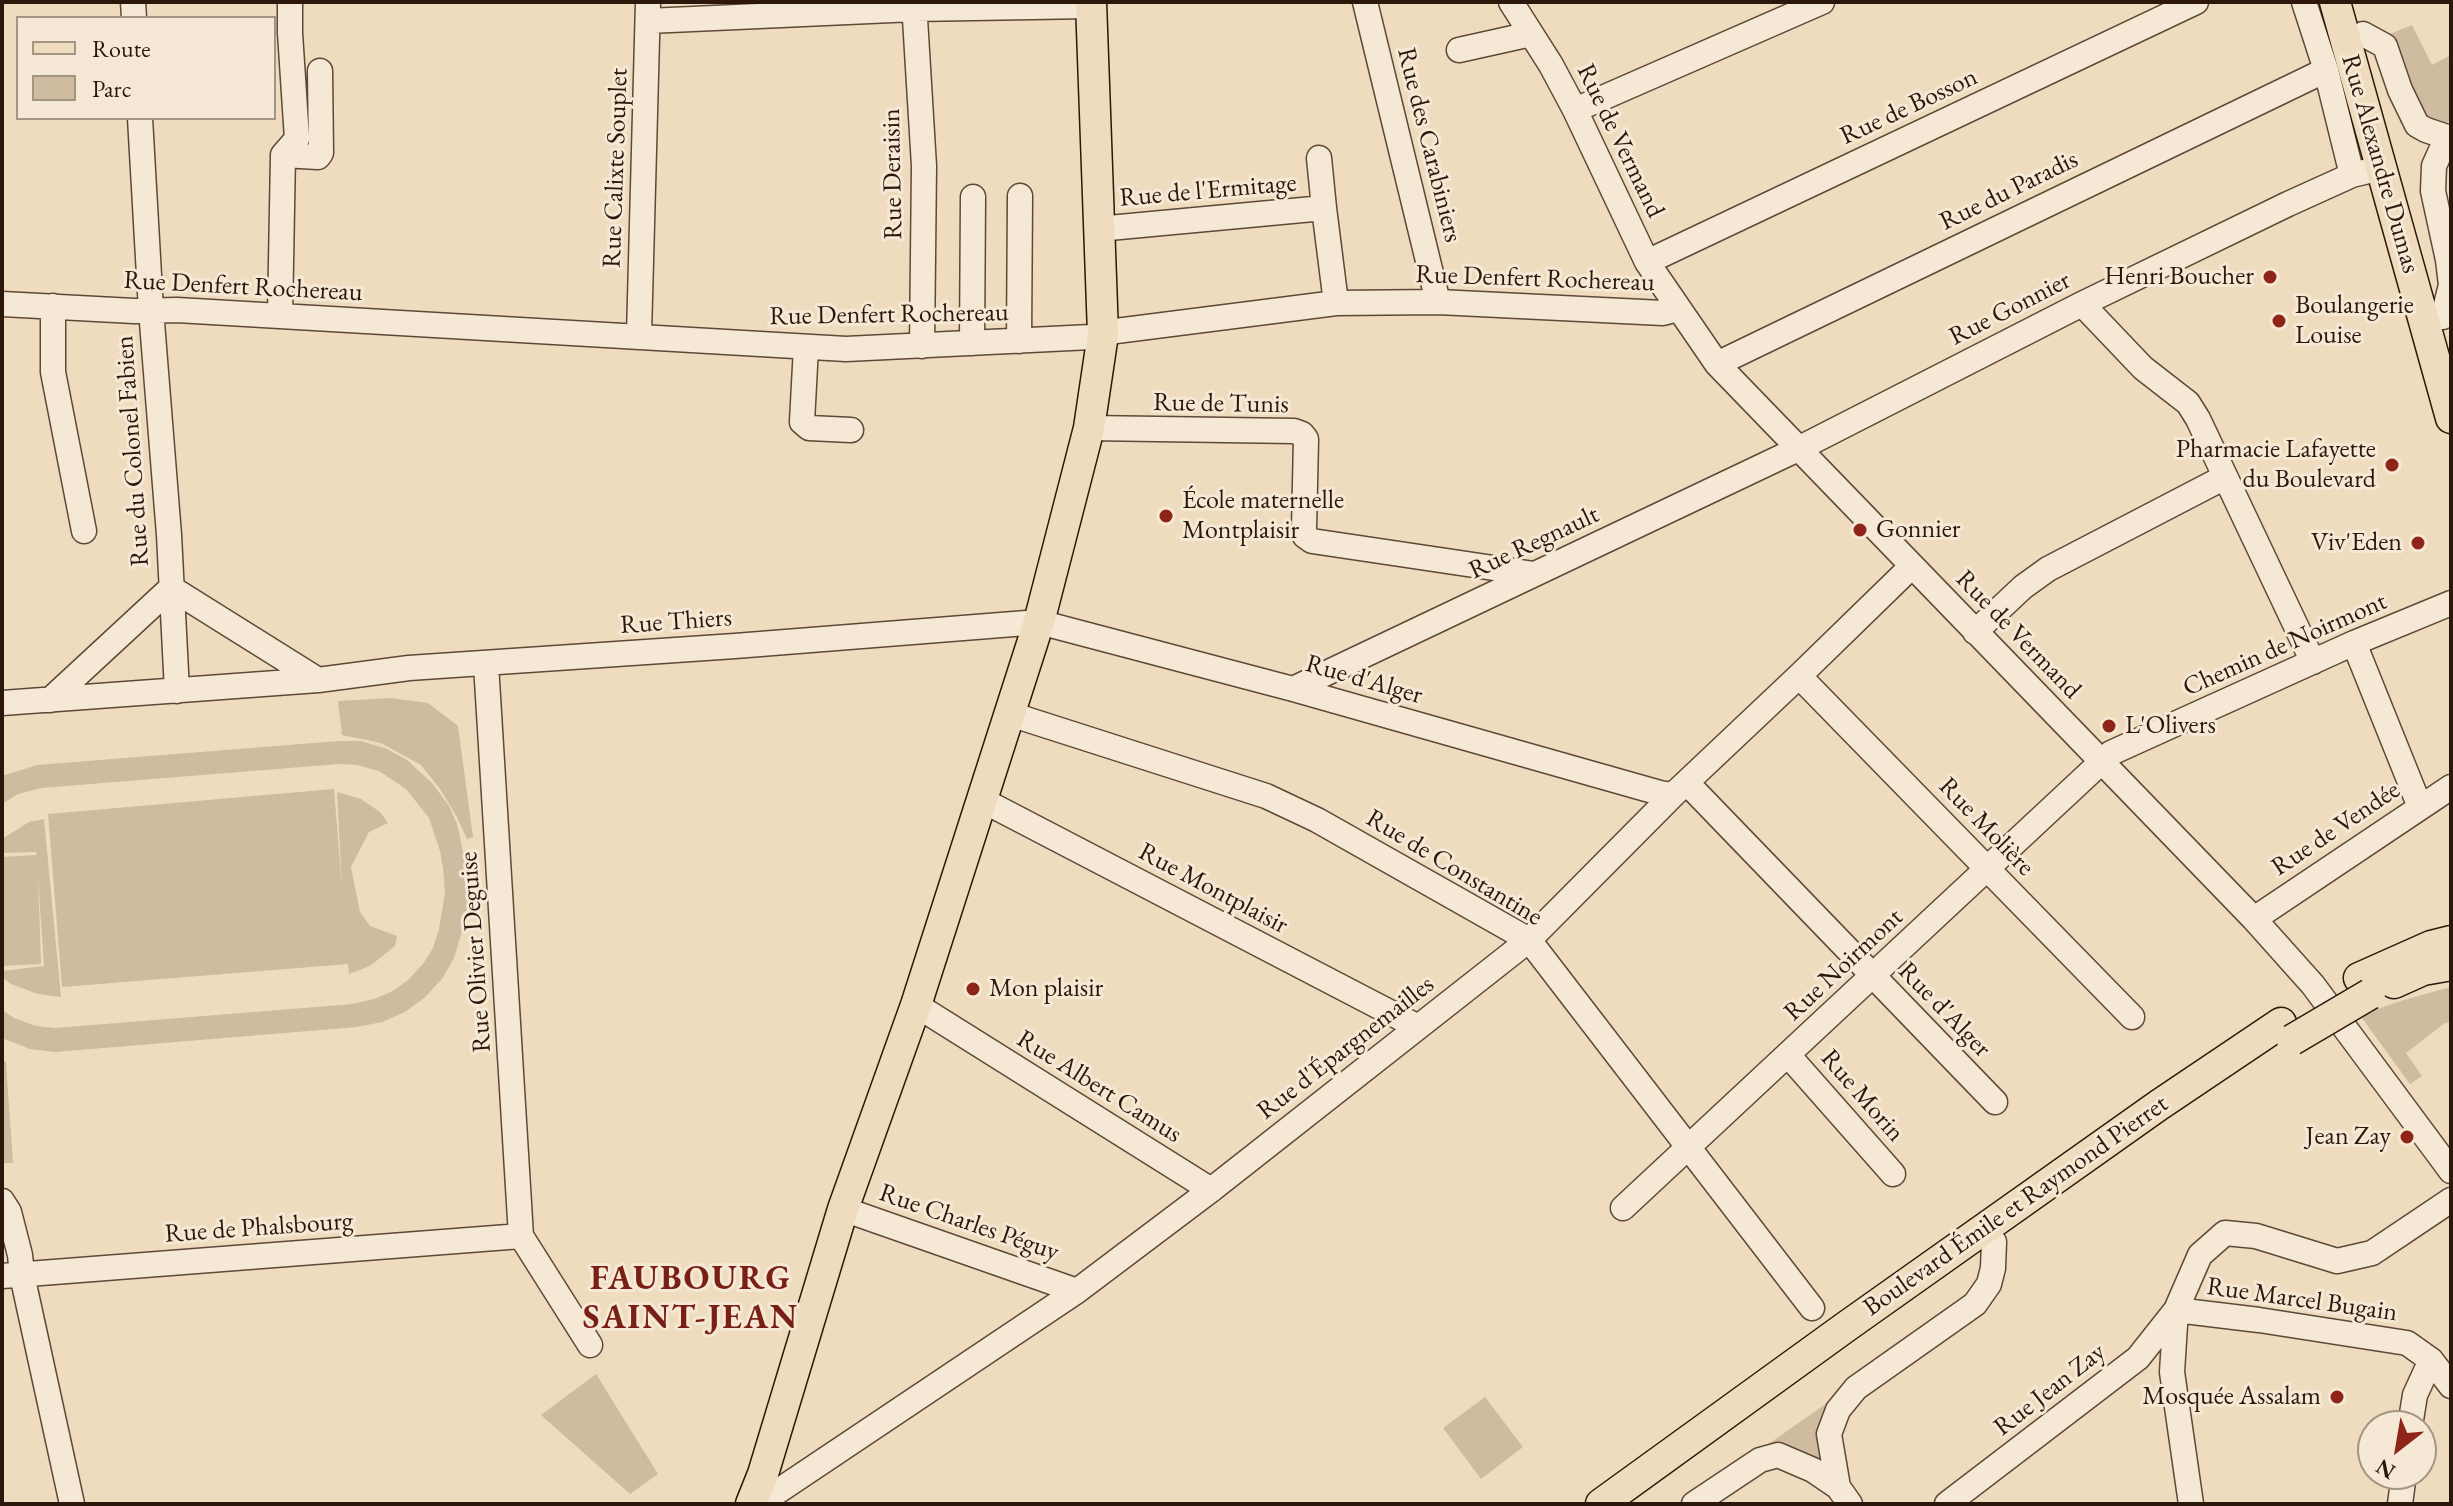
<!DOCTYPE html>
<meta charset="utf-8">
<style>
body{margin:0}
#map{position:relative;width:2453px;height:1506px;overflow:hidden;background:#efdcbf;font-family:"EB Garamond",serif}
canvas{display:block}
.frame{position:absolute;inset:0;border:4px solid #2d170a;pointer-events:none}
.legend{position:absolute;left:16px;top:16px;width:260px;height:104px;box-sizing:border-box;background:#f5e8d5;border:2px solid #a59484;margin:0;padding:10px 14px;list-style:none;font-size:24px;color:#2d170a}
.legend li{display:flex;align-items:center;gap:16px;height:40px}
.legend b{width:40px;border:2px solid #a59484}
.north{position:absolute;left:2357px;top:1410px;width:80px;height:80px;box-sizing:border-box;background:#f5e8d5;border:2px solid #a59484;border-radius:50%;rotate:211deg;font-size:22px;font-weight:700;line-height:32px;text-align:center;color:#2d170a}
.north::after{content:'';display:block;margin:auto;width:28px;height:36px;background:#8f2418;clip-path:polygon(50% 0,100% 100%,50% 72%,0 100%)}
</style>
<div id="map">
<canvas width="2453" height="1506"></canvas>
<div class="frame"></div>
<ul class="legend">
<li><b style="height:10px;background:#efdcbf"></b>Route</li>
<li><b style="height:22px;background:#cebba0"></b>Parc</li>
</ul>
<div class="north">N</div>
</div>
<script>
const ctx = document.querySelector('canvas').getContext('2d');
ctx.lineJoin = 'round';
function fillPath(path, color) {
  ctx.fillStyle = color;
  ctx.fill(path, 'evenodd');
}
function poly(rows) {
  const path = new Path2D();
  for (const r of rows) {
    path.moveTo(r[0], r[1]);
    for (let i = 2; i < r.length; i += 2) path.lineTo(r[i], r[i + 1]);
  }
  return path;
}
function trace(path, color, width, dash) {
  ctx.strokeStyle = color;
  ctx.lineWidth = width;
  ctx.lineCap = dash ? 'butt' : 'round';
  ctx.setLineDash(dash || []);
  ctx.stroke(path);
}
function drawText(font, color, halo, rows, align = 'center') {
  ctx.font = font + ' "EB Garamond",serif';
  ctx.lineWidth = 6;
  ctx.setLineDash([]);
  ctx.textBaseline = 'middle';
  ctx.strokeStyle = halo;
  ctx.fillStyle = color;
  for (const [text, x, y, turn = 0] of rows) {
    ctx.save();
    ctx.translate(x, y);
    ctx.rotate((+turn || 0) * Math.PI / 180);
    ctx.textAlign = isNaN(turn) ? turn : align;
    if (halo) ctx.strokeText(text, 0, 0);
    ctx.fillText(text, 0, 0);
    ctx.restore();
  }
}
fillPath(poly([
 [2412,25,2432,65,2451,55,2451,121,2441,125,2426,120,2390,34],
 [390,698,428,703,458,726,473,837,467,839,457,817,440,789,421,765,381,743,342,735,338,701],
 [339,741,361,741,387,749,407,760,433,784,449,806,457,824,466,865,469,893,466,918,454,958,442,979,424,998,405,1012,382,1022,357,1027,55,1052,30,1049,2,1038,2,1010,14,1018,36,1026,55,1028,353,1004,374,999,393,991,408,980,423,964,433,948,439,929,445,893,443,868,440,851,429,818,406,789,379,771,357,765,339,764,41,788,18,794,2,804,2,776,37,765],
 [334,789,342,887,337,792,361,799,380,812,388,823,369,832,351,867,360,912,370,926,397,936,395,946,370,966,349,974,348,964,62,987,48,814],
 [44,819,61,997,38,994,11,984,2,977,2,971,44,966,38,877,41,964,2,966,2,857,37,855,36,852,2,853,2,839,29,822],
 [2451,987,2451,1022,2445,1023,2406,1053,2422,1076,2410,1084,2362,1018,2374,1010,2407,999],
 [2,1059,6,1062,13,1163,2,1163],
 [596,1374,658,1474,630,1494,541,1415],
 [1844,1391,1822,1428,1821,1465,1753,1455],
 [1485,1397,1523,1447,1481,1479,1443,1428]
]), '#cebba0');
const minor = poly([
 [133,2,134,18],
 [914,2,924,166,922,346],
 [1365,2,1438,302],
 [1511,2,1551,65,1575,110,1647,262,1717,364,2254,919,2313,985,2451,1171],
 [2304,2,2326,70,2352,175],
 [648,21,914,9,1090,6],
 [2363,34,2385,46,2400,90,2417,125,2426,130,2447,137],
 [1459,50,1531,34],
 [1575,110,1822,2],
 [140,118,151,310,169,535,177,691],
 [283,155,318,157,321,153,320,71],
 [1319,158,1324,208],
 [1098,229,1324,208,1336,303],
 [1647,262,2196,2],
 [2,304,134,311,177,310,846,349,1091,337,1116,331,1336,303,1438,302,1663,313,1678,309],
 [2082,304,2143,368,2188,403,2198,419,2313,662],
 [53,306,53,372,84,531],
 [280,316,283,155,297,139,290,33,290,2],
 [2443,317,2451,285,2448,260,2433,191,2434,166,2447,137],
 [639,335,648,2],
 [1019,341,1020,196],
 [972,343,973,197],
 [806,347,802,422,809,428,851,430],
 [1717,364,2326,70],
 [1089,428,1294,431,1302,434,1306,439,1304,529,1305,536,1312,541,1534,574],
 [1975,632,2023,587,2048,569,2225,477],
 [2354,643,2420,807],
 [486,664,521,1236,590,1345],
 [1799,676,2132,1017],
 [1293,689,1798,449,2082,304,2288,204,2352,175,2381,168],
 [50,700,171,588,318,680],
 [2,703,318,680,409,668,735,646,1039,622,1293,689,1660,793,1673,795],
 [1010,714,1266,796,1317,820,1529,940,1812,1308],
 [1687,783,1995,1102],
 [982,800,1418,1027],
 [2254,919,2451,787],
 [916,1005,1211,1190],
 [1788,1055,1893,1174],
 [2,1201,9,1212,20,1255,22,1275,72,1504],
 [1623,1208,2111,753,2354,643,2451,603],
 [843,1209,1077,1291],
 [2,1276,521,1236],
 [2176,1310,2259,1320,2407,1343,2431,1360,2451,1386],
 [2410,1426,2415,1395,2431,1360],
 [1838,1487,1829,1434,1838,1410,1856,1388,1975,1304,1989,1284,1993,1268,1994,1242],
 [759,1504,1077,1291,1211,1190,1529,940,1673,795,1799,676,1912,566],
 [1694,1504,1760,1460,1778,1455,1813,1470,1838,1487,1850,1504],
 [1947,1504,2138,1358,2176,1310],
 [2191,1504,2172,1372,2176,1310,2200,1255,2225,1233,2256,1236,2337,1261,2372,1253,2451,1200],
 [2400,1504,2404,1474]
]);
const major = poly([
 [2335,2,2451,418],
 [2359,978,2431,946,2451,941],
 [2394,983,2423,970,2451,965],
 [751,1504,763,1474,843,1209,916,1005,1039,622,1089,428,1103,334,1091,2],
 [1601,1504,1847,1326,2159,1105,2281,1023]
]);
trace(minor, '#5e4837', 27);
trace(major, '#2d170a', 33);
trace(minor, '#f5e8d5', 24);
trace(major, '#efdcbf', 30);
const majorBridge = poly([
 [2292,1040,2370,994]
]);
trace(majorBridge, '#2d170a', 33, []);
trace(majorBridge, '#efdcbf', 30);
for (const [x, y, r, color] of [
 [2270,277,8,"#8f2418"],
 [2279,321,8,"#8f2418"],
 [2392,465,8,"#8f2418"],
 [1166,516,8,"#8f2418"],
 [1860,530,8,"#8f2418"],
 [2418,543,8,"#8f2418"],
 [2109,726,8,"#8f2418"],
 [973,989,8,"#8f2418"],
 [2407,1137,8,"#8f2418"],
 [2337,1397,8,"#8f2418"]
]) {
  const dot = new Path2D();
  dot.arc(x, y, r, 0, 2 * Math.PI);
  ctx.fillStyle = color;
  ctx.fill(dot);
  trace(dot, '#f5e8d5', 3);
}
drawText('26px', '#2d170a', '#f5e8d5', [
 ["Rue de Bosson",1909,107,-25],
 ["Rue de Vermand",1620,141,64],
 ["Rue des Carabiniers",1429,145,76],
 ["Rue Alexandre Dumas",2380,164,74],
 ["Rue Calixte Souplet",616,168,-88],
 ["Rue Deraisin",893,174,-91],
 ["Rue de l'Ermitage",1208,191,-5],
 ["Rue du Paradis",2009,191,-26],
 ["Rue Denfert Rochereau",1535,279,2],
 ["Rue Denfert Rochereau",243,287,3],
 ["Rue Gonnier",2010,309,-27],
 ["Rue Denfert Rochereau",889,315,-1],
 ["Rue de Tunis",1221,404,1],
 ["Rue du Colonel Fabien",133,451,-94],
 ["Rue Regnault",1534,543,-25],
 ["Rue Thiers",676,622,-4],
 ["Rue de Vermand",2018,635,46],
 ["Chemin de Noirmont",2285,645,-24],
 ["Rue d'Alger",1364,680,16],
 ["Rue Molière",1986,827,46],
 ["Rue de Vendée",2336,829,-34],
 ["Rue de Constantine",1454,868,31],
 ["Rue Montplaisir",1213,889,28],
 ["Rue Olivier Deguise",476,952,-94],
 ["Rue Noirmont",1844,965,-43],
 ["Rue d'Alger",1944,1010,46],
 ["Rue d'Épargnemailles",1346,1048,-38],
 ["Rue Albert Camus",1099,1087,32],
 ["Rue Morin",1862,1096,49],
 ["Boulevard Émile et Raymond Pierret",2016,1206,-35],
 ["Rue Charles Péguy",969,1223,19],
 ["Rue de Phalsbourg",259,1228,-4],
 ["Rue Marcel Bugain",2302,1300,8],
 ["Rue Jean Zay",2050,1390,-38]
]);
drawText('26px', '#2d170a', '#f5e8d5', [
 ["Henri Boucher",2254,277],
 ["Boulangerie",2295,306,"left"],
 ["Louise",2295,336,"left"],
 ["Pharmacie Lafayette",2376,450],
 ["du Boulevard",2376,480],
 ["École maternelle",1182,501,"left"],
 ["Montplaisir",1182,531,"left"],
 ["Gonnier",1876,530,"left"],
 ["Viv'Eden",2402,543],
 ["L'Olivers",2125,726,"left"],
 ["Mon plaisir",989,989,"left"],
 ["Jean Zay",2391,1137],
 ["Mosquée Assalam",2321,1397]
], 'right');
ctx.letterSpacing = '2px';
drawText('bold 34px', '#7a1f14', '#f5e8d5', [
 ["FAUBOURG",691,1280],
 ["SAINT-JEAN",691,1319]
]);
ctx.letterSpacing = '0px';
</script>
